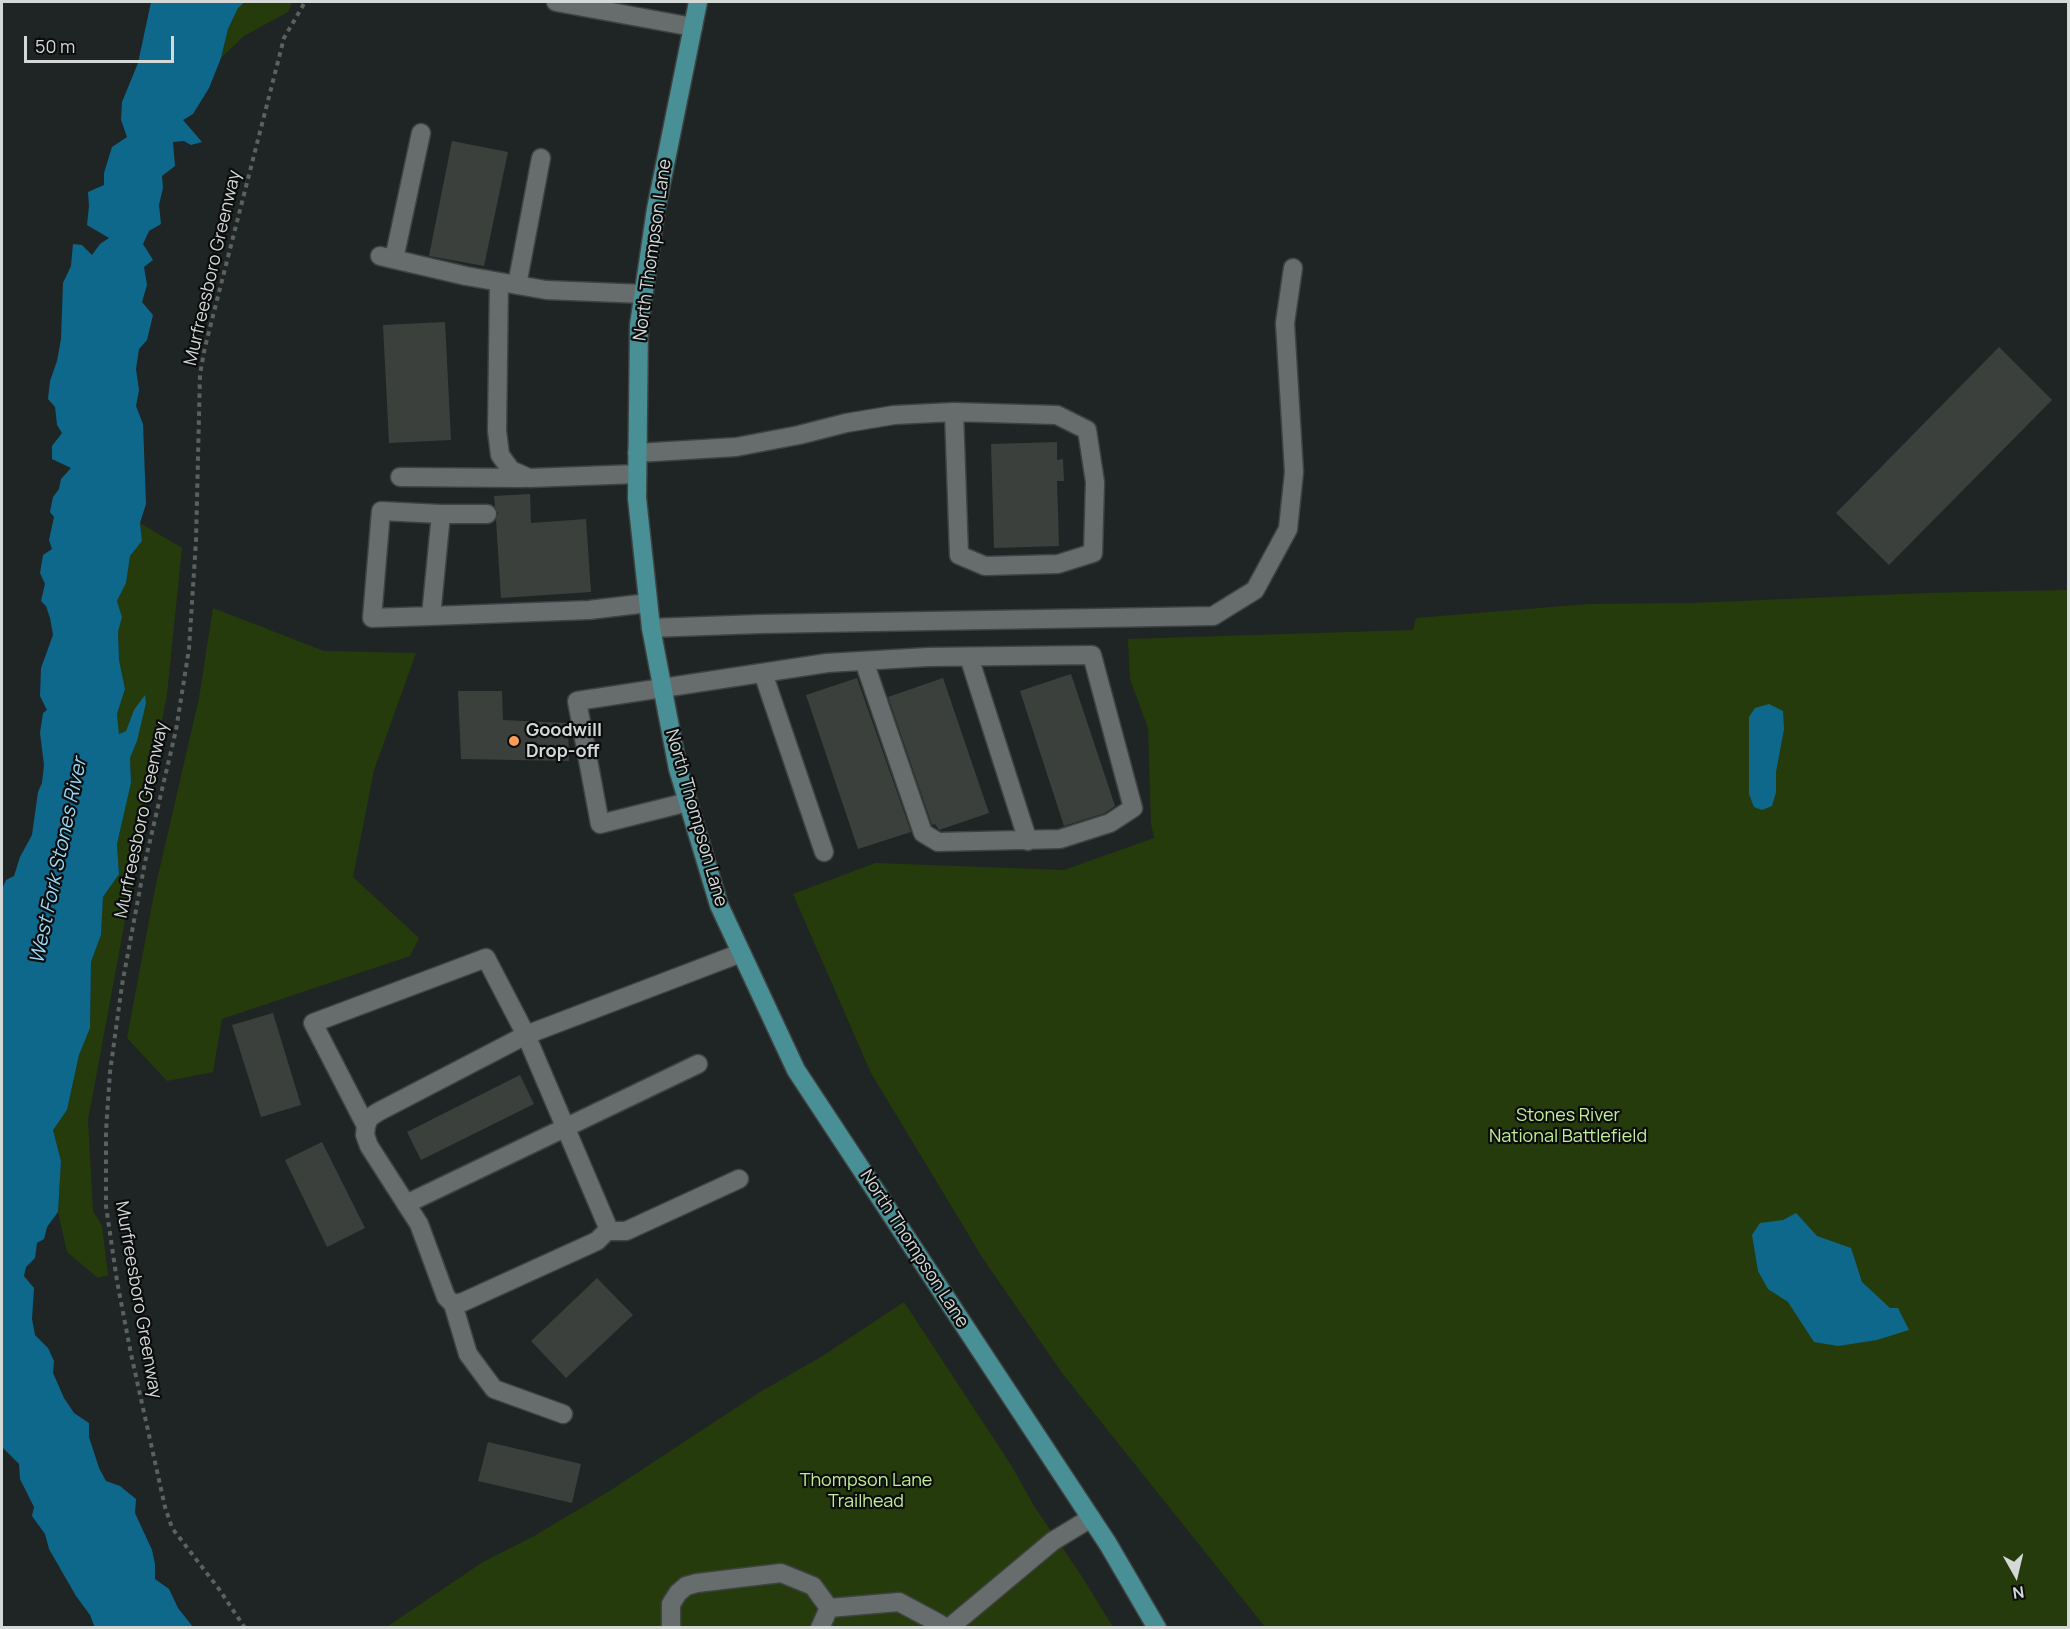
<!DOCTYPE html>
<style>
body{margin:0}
#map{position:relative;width:2070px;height:1629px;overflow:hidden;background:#1f2524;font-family:Manrope,sans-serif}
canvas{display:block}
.frame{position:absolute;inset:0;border:3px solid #d4d8d7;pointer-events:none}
.north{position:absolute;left:1986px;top:1545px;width:60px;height:60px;-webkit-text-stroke:4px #0b0d0d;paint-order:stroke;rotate:172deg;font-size:16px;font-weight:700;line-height:24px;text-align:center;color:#d4d8d7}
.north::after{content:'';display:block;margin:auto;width:21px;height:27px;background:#d4d8d7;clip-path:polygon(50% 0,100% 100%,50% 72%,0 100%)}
.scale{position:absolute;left:24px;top:36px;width:150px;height:27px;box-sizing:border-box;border:3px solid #d4d8d7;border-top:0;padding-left:8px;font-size:18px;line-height:21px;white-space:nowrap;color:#d4d8d7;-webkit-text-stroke:4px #0b0d0d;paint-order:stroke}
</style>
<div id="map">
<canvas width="2070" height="1629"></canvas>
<div class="frame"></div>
<div class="north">N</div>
<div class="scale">50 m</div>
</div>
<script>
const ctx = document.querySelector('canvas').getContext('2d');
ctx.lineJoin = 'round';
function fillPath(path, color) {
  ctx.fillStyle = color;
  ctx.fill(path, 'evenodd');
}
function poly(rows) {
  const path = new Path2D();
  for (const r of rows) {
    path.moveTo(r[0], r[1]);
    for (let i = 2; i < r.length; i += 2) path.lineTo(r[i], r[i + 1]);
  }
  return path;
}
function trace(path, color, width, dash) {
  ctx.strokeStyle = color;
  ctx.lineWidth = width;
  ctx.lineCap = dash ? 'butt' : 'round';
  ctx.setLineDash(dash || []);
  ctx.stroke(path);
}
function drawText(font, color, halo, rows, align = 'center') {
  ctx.font = font + ' Manrope,sans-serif';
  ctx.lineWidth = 4.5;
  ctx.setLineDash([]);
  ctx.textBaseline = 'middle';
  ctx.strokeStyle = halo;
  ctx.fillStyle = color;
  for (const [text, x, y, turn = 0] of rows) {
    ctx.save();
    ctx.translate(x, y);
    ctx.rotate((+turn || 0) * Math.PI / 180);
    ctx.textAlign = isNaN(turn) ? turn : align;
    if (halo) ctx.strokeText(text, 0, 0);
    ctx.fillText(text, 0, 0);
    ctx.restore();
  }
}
fillPath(poly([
 [245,2,292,2,288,12,244,36,221,58,228,29,238,8],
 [140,523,182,548,167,694,88,1120,93,1211,102,1226,108,1275,98,1278,67,1252,58,1212,61,1161,53,1130,67,1110,79,1055,90,1028,91,962,101,935,103,897,119,874,117,844,131,783,130,758,137,741,134,710,126,731,119,734,117,714,125,689,119,660,118,632,122,617,117,601,126,583,130,556,142,541],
 [2068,590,2068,1627,1265,1627,1062,1373,982,1257,871,1073,793,894,875,863,1064,870,1154,838,1151,823,1148,728,1130,679,1128,639,1413,630,1416,618,1589,604,1694,603,1926,593],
 [213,608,324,651,416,653,374,770,353,877,419,938,410,956,222,1019,213,1072,167,1081,127,1038,155,889,199,698],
 [904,1302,1011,1465,1034,1506,1079,1572,1113,1627,385,1628,483,1562,534,1536,608,1492,760,1392,821,1357]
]), '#263b0c');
fillPath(poly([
 [151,2,245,2,238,8,228,29,221,58,209,88,193,114,183,120,202,142,191,145,184,141,173,142,175,166,162,176,163,188,159,205,161,224,149,231,143,244,153,260,144,267,147,285,142,302,153,315,147,340,139,349,136,369,139,390,136,406,143,424,146,504,140,523,142,541,130,556,126,583,117,601,122,617,118,632,119,660,125,689,117,714,119,734,126,731,134,710,145,695,146,703,137,741,130,758,131,783,117,844,119,874,103,897,101,935,91,962,90,1028,79,1055,67,1110,53,1130,61,1161,58,1212,47,1227,44,1239,37,1243,35,1258,26,1267,24,1276,34,1288,32,1319,35,1335,48,1348,54,1361,53,1373,64,1398,74,1413,89,1423,89,1437,99,1468,106,1481,120,1486,136,1499,135,1513,152,1550,155,1564,155,1579,169,1589,178,1608,193,1627,95,1628,90,1615,76,1596,49,1549,45,1534,32,1516,34,1507,20,1479,19,1464,3,1448,2,1430,2,889,6,880,14,876,20,857,32,835,38,792,42,783,44,765,40,733,43,713,47,710,40,696,41,668,53,635,50,618,46,606,41,601,45,584,40,573,43,555,52,549,49,540,54,517,50,512,53,497,59,489,61,479,71,468,52,459,52,446,62,433,57,425,55,407,48,399,50,381,57,361,61,339,63,283,71,266,73,244,82,245,92,255,100,244,109,238,87,225,89,206,88,192,104,185,104,173,112,147,127,137,121,120,122,102,138,63],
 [1769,704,1783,711,1784,729,1776,772,1776,792,1772,806,1762,810,1754,807,1749,794,1749,717,1755,708],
 [1796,1213,1817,1236,1851,1248,1862,1282,1890,1308,1898,1308,1909,1330,1877,1340,1838,1346,1814,1342,1788,1302,1768,1289,1758,1271,1752,1235,1760,1223,1783,1220]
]), '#0d688c');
fillPath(poly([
 [452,141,508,152,484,266,429,256],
 [445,322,451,440,389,443,383,325],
 [1999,347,2052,400,1889,565,1836,513],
 [1057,442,1057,460,1063,459,1064,481,1057,481,1059,546,994,548,991,444],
 [530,494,531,523,586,519,591,592,501,598,496,520,498,513,495,507,494,496],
 [1071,674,1115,806,1105,813,1064,826,1020,691],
 [857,678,911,832,858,849,806,695],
 [943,678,989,813,939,830,935,824,932,825,888,697],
 [458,691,502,691,503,720,568,723,569,761,461,759],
 [273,1013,301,1105,261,1117,232,1025],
 [520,1075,534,1104,421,1160,407,1132],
 [322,1142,365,1228,327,1247,285,1160],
 [597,1278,633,1315,566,1378,531,1341],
 [488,1442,581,1464,572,1503,478,1481]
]), '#3b403d');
const minor = poly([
 [556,2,693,27],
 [380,256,466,276,546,290,644,294],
 [394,259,421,133],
 [499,282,497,431,500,455,511,470,529,478,637,474],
 [517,285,541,158],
 [637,453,736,447,799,435,846,423,894,415,954,412,1057,415,1087,430,1095,482,1093,553,1058,564,985,566,959,555,954,412],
 [400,477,524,478],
 [441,514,487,514],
 [431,616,441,514,381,511,372,618,431,616,589,610,648,603],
 [651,628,760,624,1213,616,1255,590,1288,529,1294,472,1285,323,1293,268],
 [969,657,1028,841],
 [763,673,824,852],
 [688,802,600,824,577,701,827,663,928,657,1092,655,1133,808,1110,823,1060,839,938,842,923,833,864,661],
 [366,1126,313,1023,486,958,526,1035,607,1225,607,1231,597,1241,463,1302,453,1304,446,1297,419,1224,369,1146,365,1135,366,1126,369,1118,378,1112,526,1035,741,953],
 [406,1204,698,1064],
 [607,1231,626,1231,739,1179],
 [453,1304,468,1354,494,1389,563,1414],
 [829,1608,899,1602,940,1624,942,1628],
 [671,1628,671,1604,678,1593,686,1586,697,1583,781,1573,813,1586,829,1608],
 [820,1628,829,1608],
 [949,1628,1053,1541,1091,1518]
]);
const major = poly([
 [698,2,656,209,639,325,637,498,651,628,678,769,719,905,796,1070,1108,1544,1157,1628]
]);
trace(minor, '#3e4342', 21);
trace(major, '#3e4342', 21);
trace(poly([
 [245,1628,219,1589,172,1528,165,1507,131,1354,117,1281,106,1206,106,1131,110,1072,122,985,145,862,176,730,189,649,196,541,200,374,205,347,284,38,305,2]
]), '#5c6160', 4, [4.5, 4.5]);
trace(minor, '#666d6c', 18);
trace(major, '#498f96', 18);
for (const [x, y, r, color] of [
 [514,741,6,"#fd9c56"]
]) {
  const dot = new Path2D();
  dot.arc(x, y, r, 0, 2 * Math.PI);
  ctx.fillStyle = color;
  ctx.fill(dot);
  trace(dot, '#0b0d0d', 2);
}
drawText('18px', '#d4d8d7', '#0b0d0d', [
 ["North Thompson Lane",653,250,-82],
 ["Murfreesboro Greenway",213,268,-77],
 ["North Thompson Lane",696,818,74],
 ["Murfreesboro Greenway",142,820,-78],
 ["North Thompson Lane",914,1249,57],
 ["Murfreesboro Greenway",138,1300,80]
]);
drawText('bold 18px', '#d4d8d7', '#0b0d0d', [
 ["Goodwill",526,731],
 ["Drop-off",526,752]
], 'left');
drawText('18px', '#c1ee95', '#0b0d0d', [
 ["Stones River",1568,1116],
 ["National Battlefield",1568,1137],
 ["Thompson Lane",866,1481],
 ["Trailhead",866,1502]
]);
drawText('italic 20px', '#9bd7f6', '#0b0d0d', [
 ["West Fork Stones River",59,861,-78]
]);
</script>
